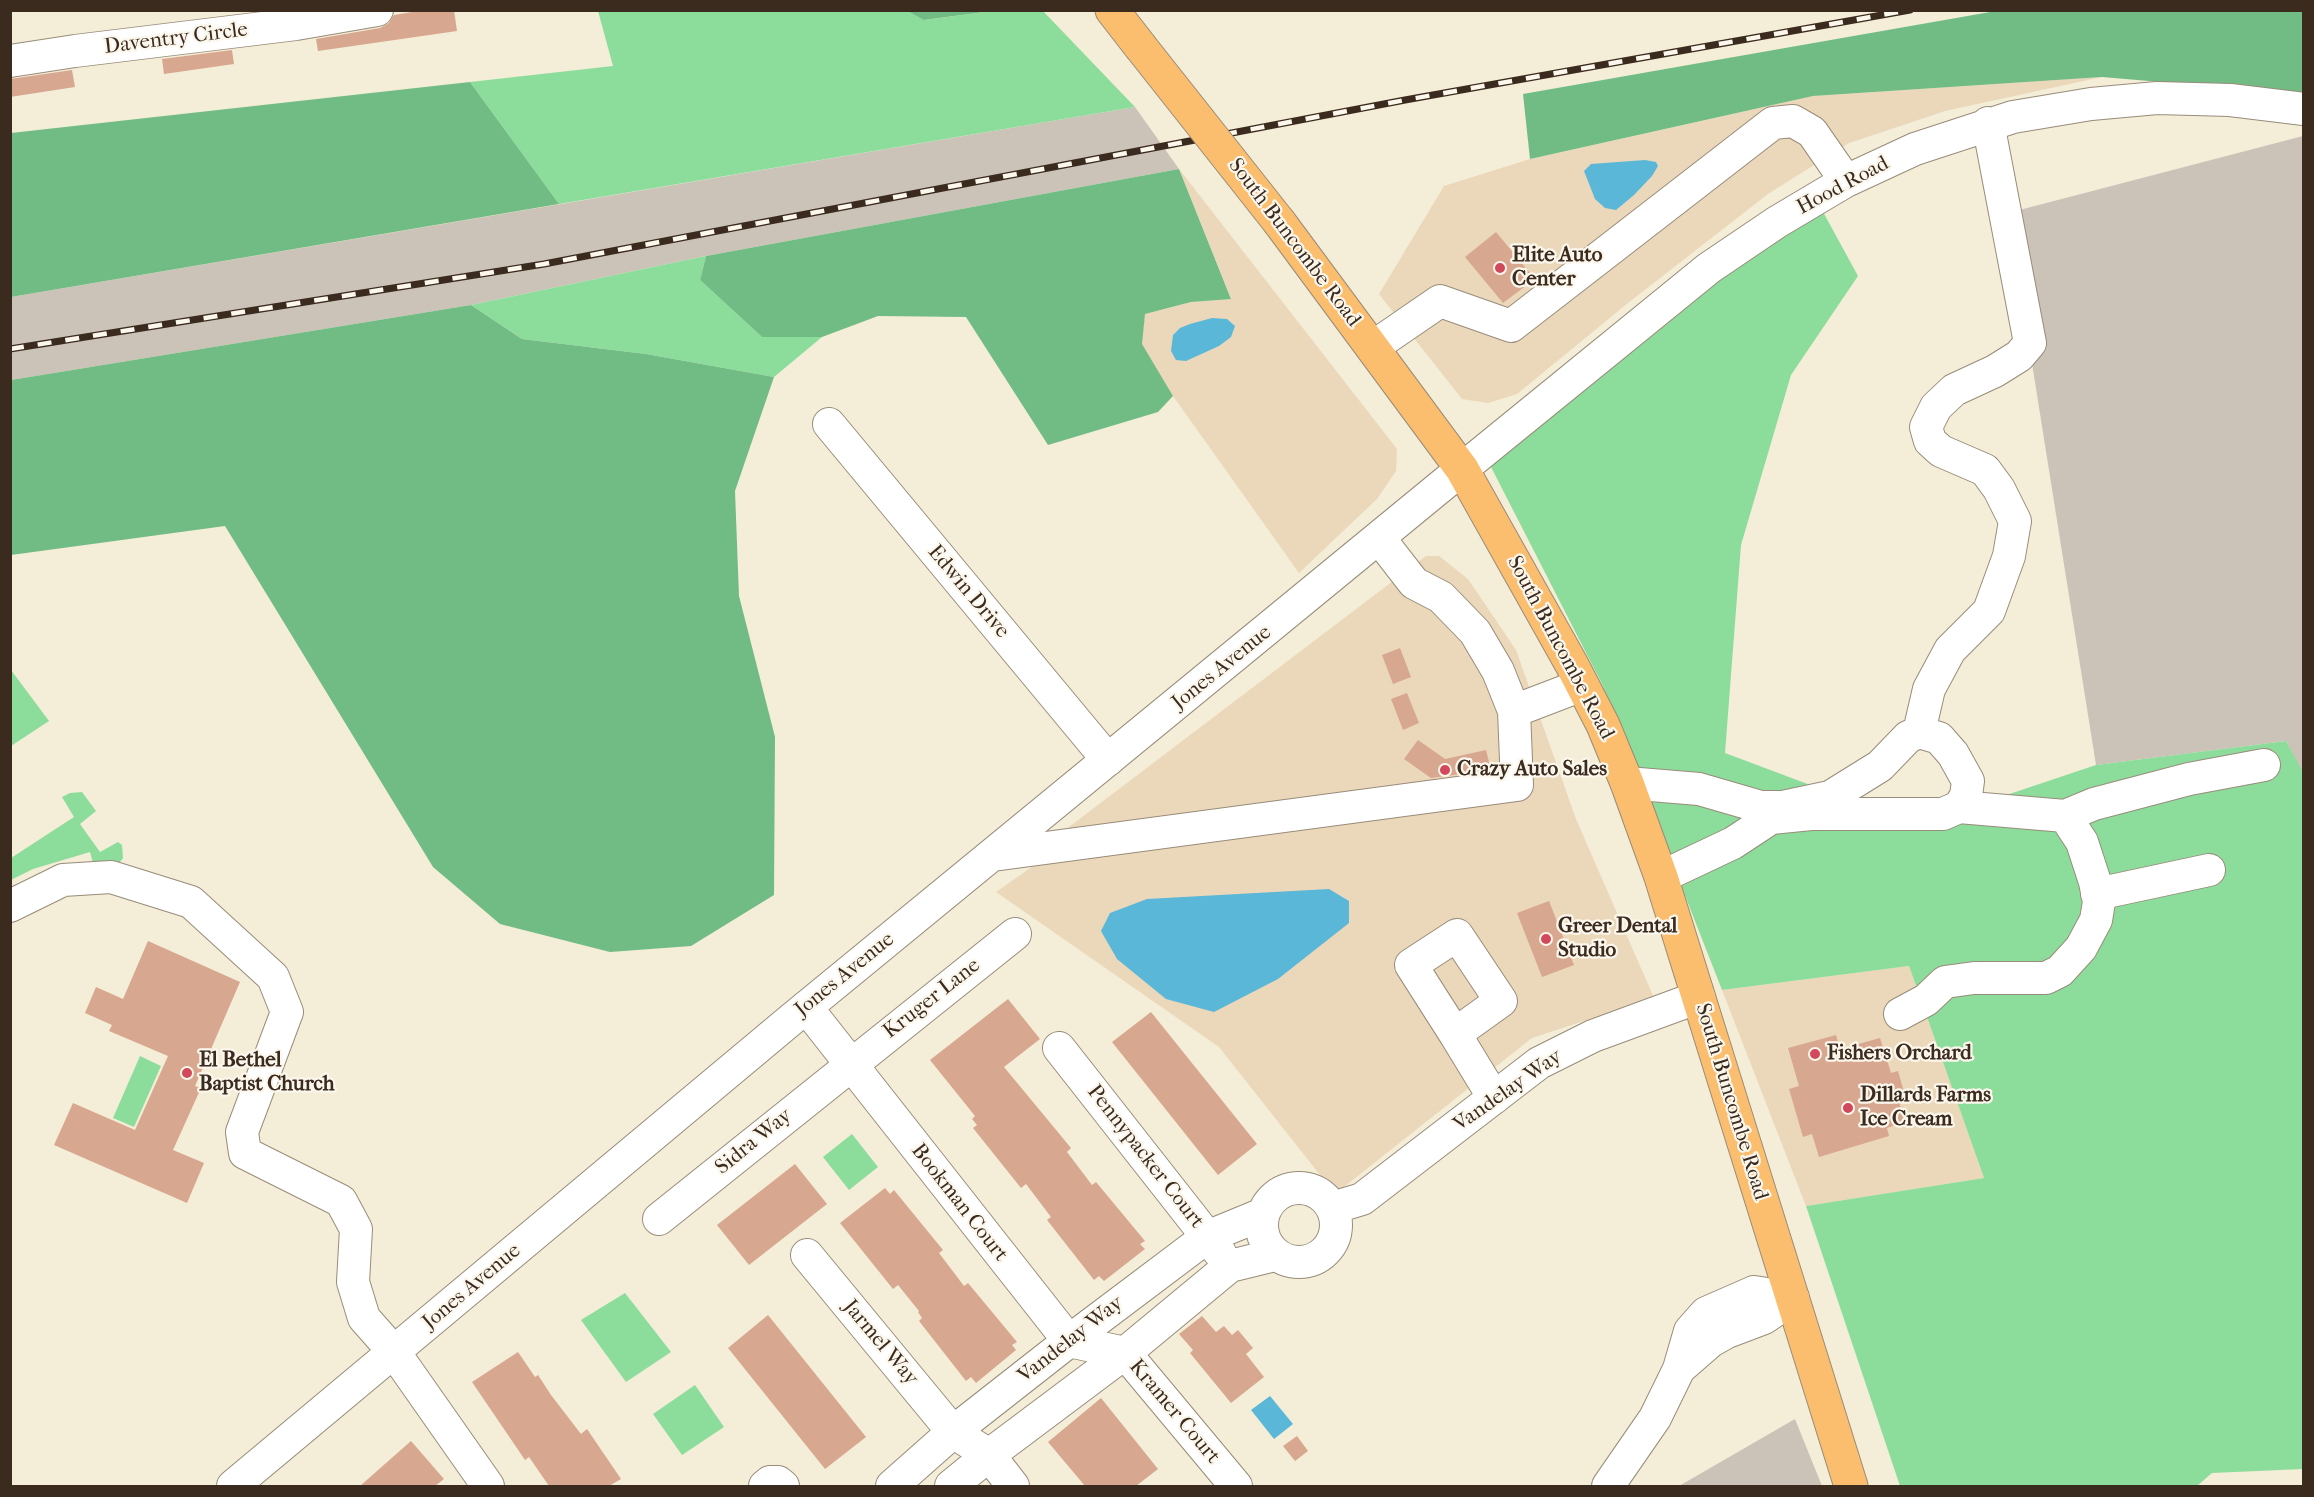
<!DOCTYPE html>
<style>
body{margin:0}
#map{position:relative;width:2314px;height:1497px;overflow:hidden;background:#f4edd7;font-family:"IM FELL French Canon",serif}
canvas{display:block}
.frame{position:absolute;inset:0;border:12px solid #3b2a1e;pointer-events:none}
</style>
<div id="map">
<canvas width="2314" height="1497"></canvas>
<div class="frame"></div>
</div>
<script>
const ctx = document.querySelector('canvas').getContext('2d');
ctx.lineJoin = 'round';
function fillPath(path, color) {
  ctx.fillStyle = color;
  ctx.fill(path, 'evenodd');
}
function poly(rows) {
  const path = new Path2D();
  for (const r of rows) {
    if (r.length === 3) {
      path.moveTo(r[0] + r[2], r[1]);
      path.arc(r[0], r[1], r[2], 0, 2 * Math.PI);
      continue;
    }
    path.moveTo(r[0], r[1]);
    for (let i = 2; i < r.length; i += 2) path.lineTo(r[i], r[i + 1]);
  }
  return path;
}
function trace(path, color, width, dash) {
  ctx.strokeStyle = color;
  ctx.lineWidth = width;
  ctx.lineCap = dash ? 'butt' : 'round';
  ctx.setLineDash(dash || []);
  ctx.stroke(path);
}
function drawText(font, color, halo, rows, align = 'center') {
  ctx.font = font + ' "IM FELL French Canon",serif';
  ctx.lineWidth = 4.5;
  ctx.setLineDash([]);
  ctx.textBaseline = 'middle';
  ctx.strokeStyle = halo;
  ctx.fillStyle = color;
  for (const [text, x, y, turn = 0] of rows) {
    ctx.save();
    ctx.translate(x, y);
    ctx.rotate((+turn || 0) * Math.PI / 180);
    ctx.textAlign = isNaN(turn) ? turn : align;
    if (halo) ctx.strokeText(text, 0, 0);
    ctx.fillText(text, 0, 0);
    ctx.restore();
  }
}
fillPath(poly([
 [2102,77,1945,111,1849,143,1768,194,1628,303,1517,394,1488,403,1462,399,1379,294,1444,186,1530,159,1813,96],
 [1179,169,1397,449,1396,471,1377,499,1299,573,1173,396,1141,344,1145,314,1191,302,1231,298],
 [1426,556,1439,556,1468,579,1516,650,1576,819,1654,998,1532,1038,1335,1194,1219,1047,996,892,1039,862,1061,833],
 [1909,966,1984,1178,1806,1206,1722,990]
]), '#ebd8ba');
fillPath(poly([
 [1135,107,1179,169,706,256,471,305,11,380,11,297],
 [2303,136,2303,774,2286,741,2096,765,2008,213],
 [1795,1419,1822,1486,1679,1486]
]), '#cbc3b8');
fillPath(poly([
 [908,10,925,20,992,11,1042,10,1135,107,559,204,470,82,613,66,598,11],
 [1822,210,1858,276,1791,375,1741,545,1725,753,1917,825,2096,765,2286,741,2304,774,2303,1469,2212,1473,2197,1486,1900,1486,1806,1206,1984,1178,1909,966,1722,990,1603,686,1490,465,1631,337],
 [706,256,700,280,762,337,822,337,774,377,646,354,522,339,471,305],
 [11,670,49,721,11,746,10,746],
 [82,792,96,811,80,824,100,852,118,842,122,845,123,858,118,865,95,871,90,852,33,869,11,880,11,858,74,817,62,797,70,793],
 [140,1056,161,1066,134,1127,113,1118],
 [852,1134,878,1167,849,1190,823,1157],
 [625,1293,671,1352,626,1382,581,1320],
 [695,1385,724,1427,682,1455,653,1414]
]), '#8cdd9c');
fillPath(poly([
 [908,11,992,11,924,20],
 [1996,11,2303,11,2303,94,2102,77,1813,96,1530,159,1523,94],
 [470,82,559,204,11,297,11,133],
 [1179,169,1231,299,1191,302,1145,314,1142,344,1173,396,1158,412,1048,445,966,317,878,316,822,337,762,337,700,280,706,256],
 [471,305,522,339,646,354,774,377,735,491,739,596,775,737,774,895,691,946,610,952,500,924,433,867,225,526,11,555,11,380]
]), '#71bc84');
fillPath(poly([
 [1645,160,1656,162,1658,166,1652,176,1634,195,1616,210,1605,208,1595,199,1584,171,1591,164],
 [1212,318,1227,319,1235,326,1231,337,1219,346,1186,361,1176,360,1171,351,1173,335,1180,328,1190,324],
 [1329,889,1349,901,1349,923,1278,979,1214,1012,1166,999,1117,959,1101,931,1110,913,1147,899],
 [1270,1396,1293,1424,1274,1439,1251,1410]
]), '#5ab7d8');
fillPath(poly([
 [424,10,454,10,457,31,318,51,316,39,380,28,389,23,394,15],
 [232,50,234,64,164,74,162,59],
 [72,70,75,87,10,97,10,79],
 [1496,232,1535,279,1503,303,1465,257],
 [1400,648,1411,677,1393,684,1382,655],
 [1407,693,1419,723,1403,730,1391,699],
 [1418,740,1445,759,1486,750,1491,770,1431,778,1404,759],
 [1549,901,1574,965,1542,977,1517,913],
 [148,941,240,982,195,1086,201,1088,173,1150,204,1163,187,1203,54,1145,73,1103,135,1130,168,1056,109,1031,112,1025,85,1013,96,987,123,999],
 [1008,999,1040,1039,1004,1067,1071,1148,1067,1152,1092,1185,1096,1182,1145,1241,1140,1244,1145,1249,1104,1281,1099,1276,1094,1280,1047,1220,1051,1217,1026,1184,1021,1188,973,1128,977,1125,972,1119,975,1116,930,1060],
 [1151,1012,1257,1144,1218,1175,1112,1042],
 [1836,1035,1840,1049,1880,1038,1891,1073,1898,1071,1904,1092,1897,1094,1905,1122,1887,1128,1889,1136,1819,1157,1812,1134,1803,1137,1789,1089,1799,1086,1788,1048],
 [795,1164,827,1204,749,1265,717,1225],
 [885,1188,890,1194,894,1190,943,1250,939,1253,964,1286,968,1283,1017,1342,1012,1345,1016,1350,976,1383,971,1377,966,1381,919,1321,922,1318,918,1312,919,1311,898,1285,893,1289,840,1223],
 [768,1315,866,1437,825,1469,728,1348],
 [1202,1316,1216,1332,1224,1326,1232,1335,1238,1330,1253,1348,1246,1354,1264,1377,1231,1403,1190,1353,1193,1350,1179,1334],
 [518,1352,535,1377,538,1375,551,1395,581,1434,587,1429,621,1479,609,1486,549,1486,529,1457,525,1460,472,1382],
 [1101,1398,1158,1469,1136,1486,1085,1486,1048,1442],
 [1297,1436,1308,1451,1295,1461,1283,1446],
 [411,1441,444,1479,435,1486,360,1486]
]), '#d8a78f');
const minor = poly([
 [10,61,75,51,296,24,377,10],
 [1373,347,1440,301,1511,326,1773,123,1793,121,1812,132,1846,181],
 [829,424,1108,760],
 [1379,538,1414,583,1441,597,1475,632,1498,671,1514,711,1582,685],
 [1919,732,1929,689,1950,650,1989,611,2009,556,2015,521,1999,489,1985,470,1941,451,1930,441,1926,427,1936,407,1954,390,1995,371,2019,356,2030,343,1988,123],
 [1627,783,1699,789,1761,807,1783,807,1830,797,1880,766,1908,737,1919,732,1939,738,1953,754,1968,781,1966,796,1959,807,1943,814,1811,814,1771,818,1733,843,1661,877],
 [2065,816,2094,804,2189,779,2264,765],
 [993,855,1517,785,1514,711],
 [2097,894,2209,870],
 [10,906,63,880,111,877,191,902,273,977,287,1012,242,1132,245,1153,341,1201,356,1229,353,1282,364,1318,394,1352,488,1486],
 [806,1007,1069,1341,1125,1353,1236,1486],
 [1900,1014,1926,1000,1945,982,1974,978,2046,978,2060,971,2081,948,2096,920,2099,902,2095,882,2082,842,2065,816,1959,807],
 [1455,1034,1411,965,1457,935,1501,1001,1455,1034,1494,1098],
 [1059,1048,1220,1253],
 [1299,1225,37],
 [1332,1208,1362,1199,1539,1063,1593,1036,1699,997],
 [659,1219,1015,934],
 [807,1255,953,1432,989,1455,1013,1486],
 [1680,1368,1711,1341,1727,1332,1764,1318,1793,1298],
 [233,1486,793,1018,1462,469,1709,268,1777,222,1846,181,1915,149,2013,117,2091,104,2157,98,2230,100,2304,109],
 [765,1486,770,1482,778,1482,783,1486],
 [892,1486,953,1432,1069,1341,1207,1237,1263,1214],
 [951,1486,989,1455,1125,1353,1230,1266,1275,1255],
 [1608,1486,1655,1418,1679,1369,1690,1331,1706,1313,1754,1292,1793,1298]
]);
const major = poly([
 [1112,10,1140,46],
 [1280,223,1462,469,1572,665,1603,725,1627,783,1661,877,1851,1486]
]);
trace(minor, '#988c7a', 34);
trace(major, '#988c7a', 35);
trace(minor, '#fff', 32);
trace(major, '#fbbd6e', 33);
const rail = poly([
 [10,349,544,264,1405,100,1910,10]
]);
trace(rail, '#3b2a1e', 7);
trace(rail, '#fbf7ec', 4.5, [14]);
const majorBridge = poly([
 [1140,46,1280,223]
]);
trace(majorBridge, '#988c7a', 35, []);
trace(majorBridge, '#fbbd6e', 33);
for (const [x, y, r, color] of [
 [1500,268,6,"#d1495b"],
 [1445,770,6,"#d1495b"],
 [1546,939,6,"#d1495b"],
 [1815,1054,6,"#d1495b"],
 [187,1073,6,"#d1495b"],
 [1848,1108,6,"#d1495b"]
]) {
  const dot = new Path2D();
  dot.arc(x, y, r, 0, 2 * Math.PI);
  ctx.fillStyle = color;
  ctx.fill(dot);
  trace(dot, '#fbf7ec', 2);
}
drawText('21px', '#3b2a1e', '#fbf7ec', [
 ["Daventry Circle",176,39,-7],
 ["Hood Road",1843,186,-28],
 ["South Buncombe Road",1294,243,53],
 ["Edwin Drive",968,592,50],
 ["South Buncombe Road",1560,648,62],
 ["Jones Avenue",1222,668,-39],
 ["Jones Avenue",845,975,-39],
 ["Kruger Lane",932,999,-38],
 ["Vandelay Way",1508,1091,-35],
 ["South Buncombe Road",1731,1102,73],
 ["Sidra Way",754,1142,-39],
 ["Pennypacker Court",1145,1157,52],
 ["Bookman Court",959,1203,52],
 ["Jones Avenue",472,1287,-40],
 ["Vandelay Way",1071,1340,-38],
 ["Jarmel Way",880,1343,50],
 ["Kramer Court",1174,1412,50]
]);
drawText('bold 21px', '#3b2a1e', '#fbf7ec', [
 ["Elite Auto",1512,256],
 ["Center",1512,280],
 ["Crazy Auto Sales",1457,770],
 ["Greer Dental",1558,927],
 ["Studio",1558,951],
 ["Fishers Orchard",1827,1054],
 ["El Bethel",199,1061],
 ["Baptist Church",199,1085],
 ["Dillards Farms",1860,1096],
 ["Ice Cream",1860,1120]
], 'left');
</script>
